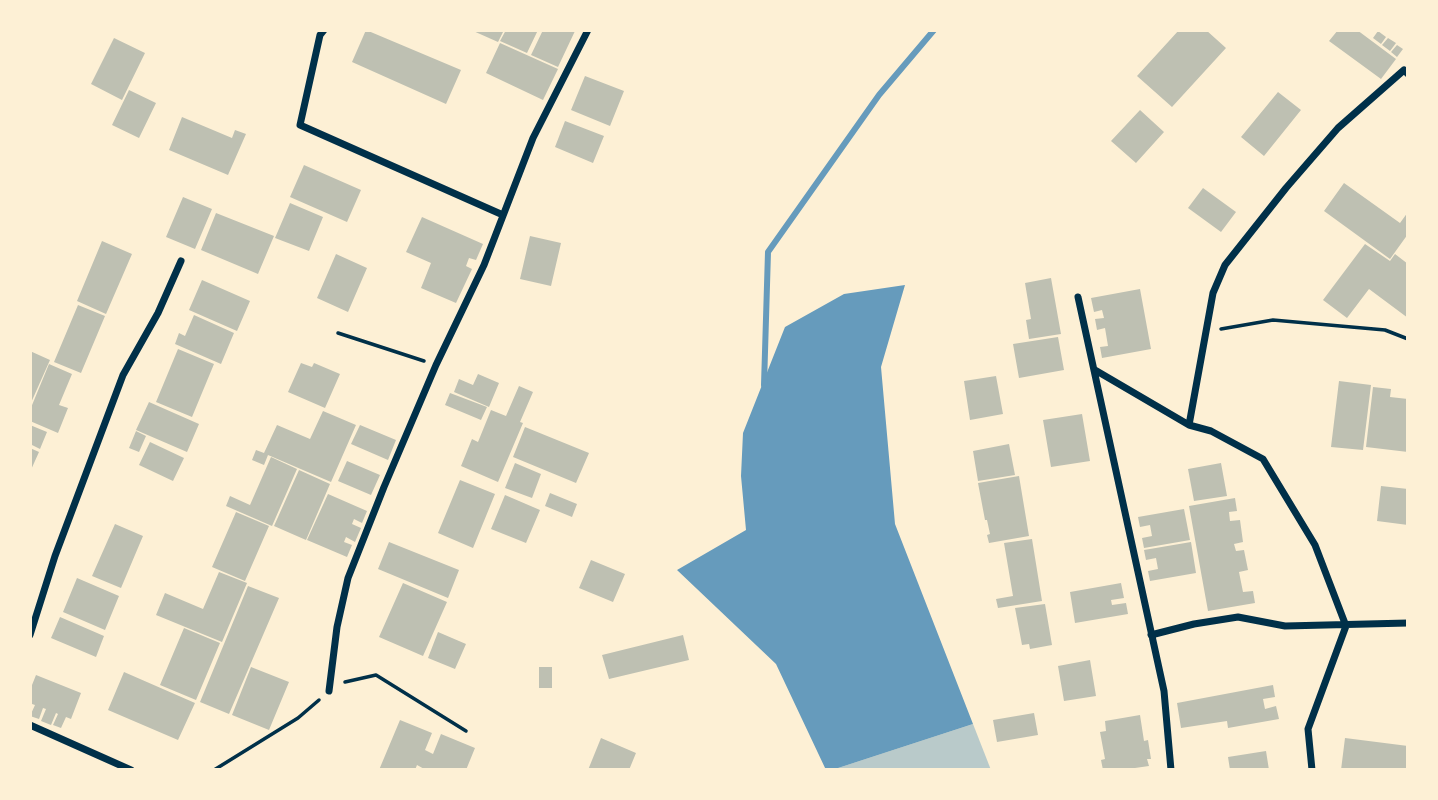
<!DOCTYPE html>
<style>
body{margin:0}
#map{position:relative;width:1438px;height:800px;overflow:hidden;background:#fdf0d5;font-family:"Asap Condensed",sans-serif}
canvas{display:block}
.frame{position:absolute;inset:0;border:32px solid #fdf0d5;pointer-events:none}
</style>
<div id="map">
<canvas width="1438" height="800"></canvas>
<div class="frame"></div>
</div>
<script>
const ctx = document.querySelector('canvas').getContext('2d');
ctx.lineJoin = 'round';
function fillPath(path, color) {
  ctx.fillStyle = color;
  ctx.fill(path, 'evenodd');
}
function poly(rows) {
  const path = new Path2D();
  for (const r of rows) {
    path.moveTo(r[0], r[1]);
    for (let i = 2; i < r.length; i += 2) path.lineTo(r[i], r[i + 1]);
  }
  return path;
}
function trace(path, color, width, dash) {
  ctx.strokeStyle = color;
  ctx.lineWidth = width;
  ctx.lineCap = dash ? 'butt' : 'round';
  ctx.setLineDash(dash || []);
  ctx.stroke(path);
}
fillPath(poly([
 [973,724,991,770,832,770]
]), '#b9caca');
fillPath(poly([
 [905,285,881,367,895,524,973,724,832,770,826,770,776,664,677,570,746,530,741,476,743,433,785,327,844,294]
]), '#669bbc');
trace(poly([
 [764,385,768,252,879,95,934,30]
]), '#669bbc', 6);
fillPath(poly([
 [366,30,461,70,446,104,352,62],
 [471,30,504,30,498,42],
 [506,30,538,30,527,53,500,41],
 [543,30,575,31,558,67,531,55],
 [1179,30,1206,30,1226,48,1172,107,1137,76],
 [1338,30,1357,30,1396,59,1381,79,1329,41],
 [1378,31,1386,37,1381,44,1373,38],
 [114,38,145,53,122,100,91,84],
 [1388,38,1396,43,1390,51,1382,45],
 [500,43,558,69,543,100,486,73],
 [1397,45,1403,49,1397,57,1391,52],
 [585,76,624,91,610,126,571,110],
 [129,90,156,103,139,138,112,125],
 [1278,92,1301,110,1264,156,1241,137],
 [1140,110,1164,132,1136,163,1111,141],
 [182,117,232,138,235,130,246,134,228,175,169,150],
 [565,121,604,136,593,163,555,147],
 [304,165,361,190,347,222,290,197],
 [1344,183,1400,223,1408,212,1408,234,1390,259,1324,211],
 [1203,188,1236,212,1221,232,1188,208],
 [183,197,212,209,195,249,166,237],
 [290,203,323,217,309,251,275,238],
 [216,213,274,236,258,274,201,250],
 [422,217,483,244,476,260,469,258,466,266,472,269,456,303,421,288,431,263,406,252],
 [530,236,561,243,551,286,520,279],
 [102,241,132,254,106,314,77,301],
 [1365,244,1390,261,1395,254,1408,264,1408,318,1369,289,1347,318,1323,300],
 [336,254,367,268,348,312,317,298],
 [1051,278,1061,334,1029,339,1026,320,1031,319,1025,283],
 [202,280,250,301,237,331,189,310],
 [1140,289,1151,349,1102,358,1100,347,1108,346,1105,328,1097,330,1095,319,1104,318,1102,310,1094,312,1091,298],
 [78,305,105,316,81,373,54,362],
 [194,315,234,333,221,364,175,344,179,333,185,336],
 [1058,337,1064,370,1019,378,1013,344],
 [178,349,214,364,192,417,156,402],
 [30,351,50,360,30,405],
 [301,363,312,367,314,363,340,374,325,408,288,392],
 [49,364,72,374,59,405,68,408,58,433,30,421,30,410],
 [478,374,499,383,489,407,454,392,459,379,473,385],
 [996,376,1003,414,970,420,964,381],
 [1339,381,1371,385,1363,450,1331,447],
 [519,386,533,392,520,422,523,423,498,482,461,466,472,439,478,442,491,410,506,416],
 [1373,387,1391,389,1390,397,1408,399,1408,452,1366,447],
 [450,393,487,407,481,420,445,405],
 [149,402,199,424,187,452,136,430],
 [323,411,356,425,331,482,268,455,264,465,252,460,256,450,264,453,277,425,310,439],
 [1082,414,1090,461,1051,467,1043,420],
 [30,425,47,432,40,449,30,444],
 [360,425,396,440,388,460,351,444],
 [525,427,589,453,576,483,513,457],
 [136,431,146,436,139,452,129,448],
 [150,442,184,458,173,481,139,465],
 [1009,444,1015,475,978,481,973,451],
 [30,448,39,452,30,472],
 [271,457,297,469,272,526,226,506,230,496,250,505],
 [347,461,380,475,371,495,338,481],
 [515,463,541,474,532,498,505,488],
 [1221,463,1227,496,1194,501,1188,469],
 [299,470,330,484,306,540,274,526],
 [1019,476,1029,536,989,543,987,535,990,534,987,520,985,520,978,483],
 [460,480,495,494,473,548,438,533],
 [1381,486,1408,489,1408,525,1377,521],
 [550,493,577,504,572,517,545,506],
 [328,494,367,511,362,523,354,519,352,524,361,528,355,542,346,537,344,542,352,545,347,557,307,540],
 [505,495,540,510,526,543,491,529],
 [1235,498,1237,511,1229,512,1230,521,1240,520,1243,542,1234,544,1236,551,1244,550,1248,570,1239,572,1243,592,1253,591,1255,603,1208,611,1189,506],
 [1184,509,1190,540,1144,548,1142,538,1152,536,1150,525,1140,527,1138,517],
 [236,512,269,526,245,581,212,567],
 [115,524,143,536,121,588,92,576],
 [1032,539,1042,601,998,608,996,599,1013,596,1004,543],
 [389,542,459,570,448,598,378,569],
 [1191,542,1196,573,1150,581,1148,571,1158,569,1156,558,1146,560,1144,550],
 [591,560,625,574,613,602,579,588],
 [219,572,247,583,222,642,156,615,165,593,203,609],
 [77,578,119,596,105,630,63,612],
 [403,583,447,602,423,656,379,637],
 [1121,583,1124,598,1111,600,1112,605,1126,603,1128,614,1075,623,1070,592],
 [248,586,279,598,229,714,200,702],
 [1045,604,1052,645,1030,649,1029,644,1022,645,1015,608],
 [60,617,104,636,96,657,51,638],
 [184,628,220,643,196,700,160,685],
 [438,632,466,644,455,669,428,658],
 [683,635,689,660,609,679,602,655],
 [1090,660,1096,696,1064,701,1058,666],
 [251,667,289,682,269,730,232,715],
 [539,667,552,667,552,688,539,688],
 [124,672,195,703,178,740,108,710],
 [36,675,81,693,71,719,66,717,61,728,53,725,58,714,56,713,51,725,41,721,46,709,43,708,39,719,30,716,35,705,32,704,30,710,30,690],
 [1273,685,1275,697,1263,699,1265,709,1276,706,1279,719,1228,728,1227,721,1181,728,1177,703],
 [1034,713,1038,735,997,742,993,720],
 [1140,715,1144,741,1148,740,1151,759,1147,759,1149,766,1121,770,1103,770,1101,760,1105,759,1100,732,1106,731,1105,721],
 [400,720,432,733,425,750,433,754,441,734,475,748,466,770,426,770,417,765,415,770,379,770],
 [601,738,636,753,629,770,588,770],
 [1345,738,1408,746,1408,770,1341,770],
 [1266,751,1269,770,1230,770,1228,757]
]), '#bec0b2');
trace(poly([
 [1221,329,1273,320,1385,330,1408,339],
 [338,333,424,361],
 [345,682,376,675,466,731],
 [214,770,298,718,319,700]
]), '#003049', 3.5);
trace(poly([
 [324,30,320,35,300,125,503,215],
 [1078,297,1164,691,1171,770],
 [1095,370,1189,425,1211,431,1263,459,1315,545,1346,626,1308,729,1312,770],
 [1189,425,1213,293,1225,265,1286,188,1338,128,1404,70,1408,74],
 [30,635,55,556,123,375,158,313,181,261],
 [1151,635,1194,624,1238,617,1285,626,1408,623],
 [329,691,337,627,348,578,384,487,436,365,484,265,533,138,588,30],
 [30,725,131,770]
]), '#003049', 7);
</script>
